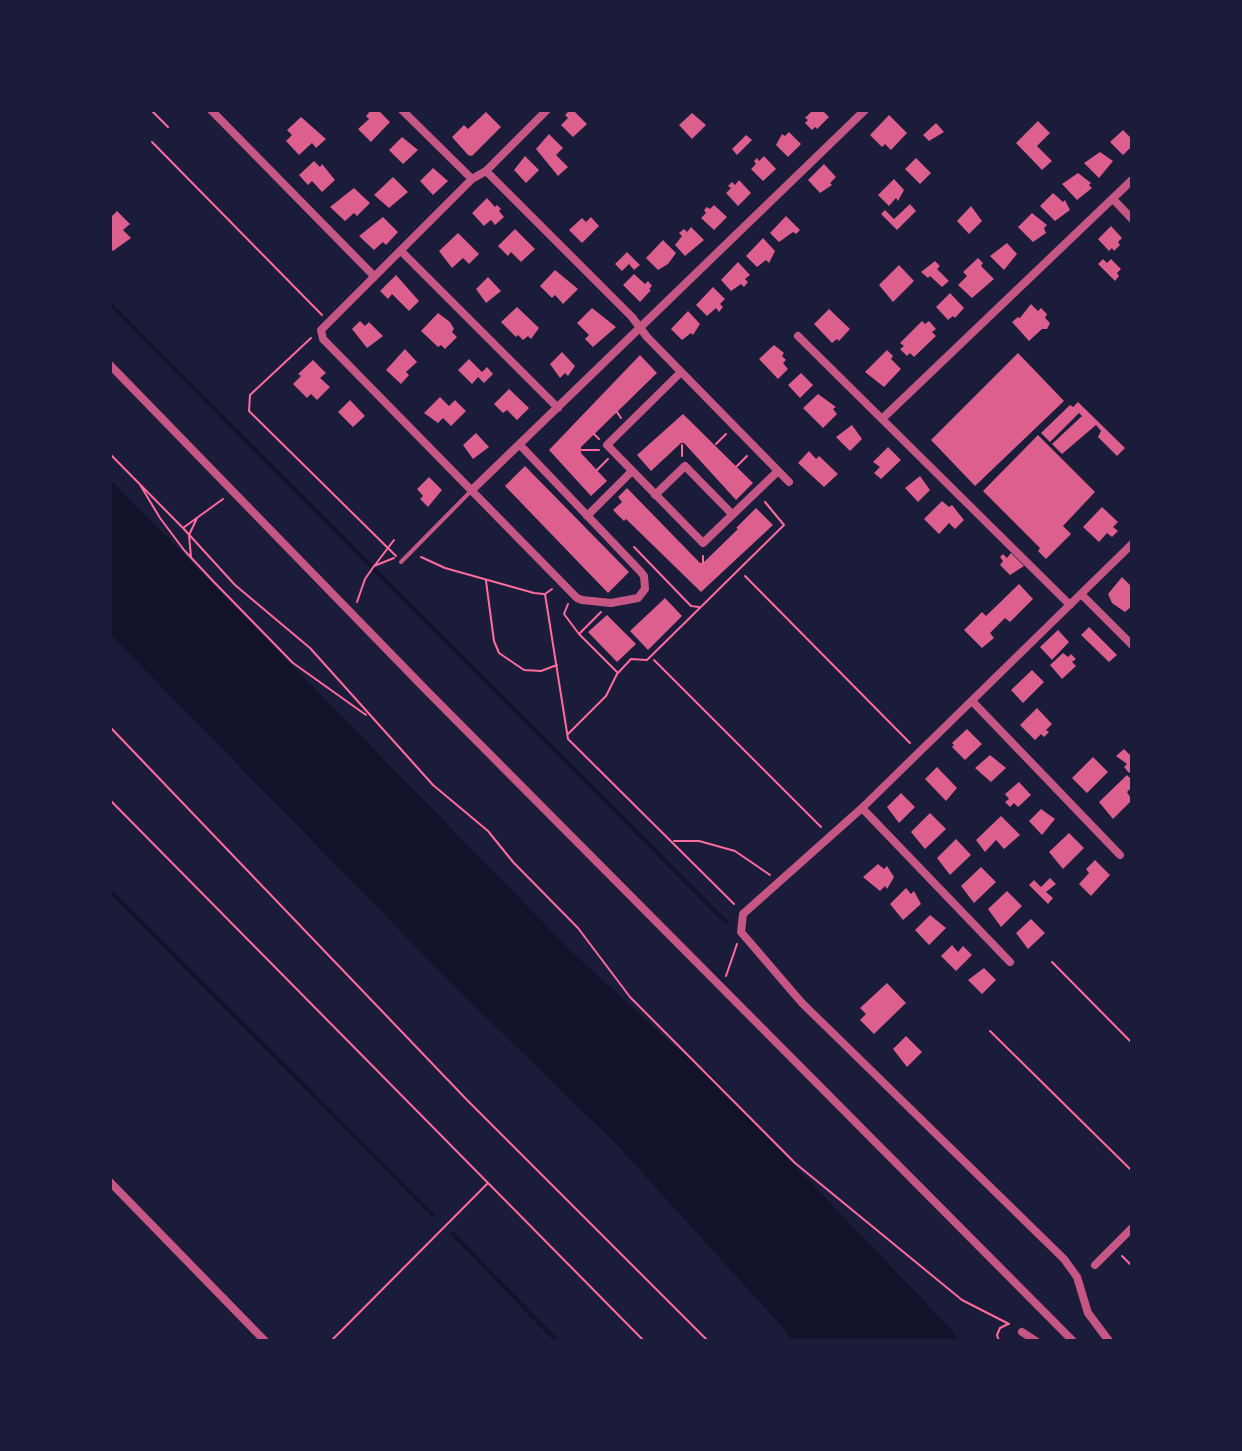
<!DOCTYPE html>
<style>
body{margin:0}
#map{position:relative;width:1242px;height:1451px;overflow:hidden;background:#1b1b3a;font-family:Overpass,sans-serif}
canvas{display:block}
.frame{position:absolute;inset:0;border:112px solid #1b1b3a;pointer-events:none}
</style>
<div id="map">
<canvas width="1242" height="1451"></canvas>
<div class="frame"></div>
</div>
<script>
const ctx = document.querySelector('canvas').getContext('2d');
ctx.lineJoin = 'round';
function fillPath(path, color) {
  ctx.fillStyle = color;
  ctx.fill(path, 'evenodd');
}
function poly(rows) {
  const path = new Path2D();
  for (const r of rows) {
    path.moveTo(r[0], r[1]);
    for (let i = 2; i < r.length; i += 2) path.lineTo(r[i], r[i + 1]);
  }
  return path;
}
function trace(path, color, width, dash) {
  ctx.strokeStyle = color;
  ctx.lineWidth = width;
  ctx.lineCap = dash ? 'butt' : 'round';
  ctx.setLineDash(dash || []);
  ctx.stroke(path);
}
fillPath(poly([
 [110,479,573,953,674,1046,712,1075,750,1119,947,1325,960,1341,791,1341,785,1330,618,1146,455,987,110,634]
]), '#12122b');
trace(poly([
 [110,304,726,922],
 [110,891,433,1215],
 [453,1234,557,1341]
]), '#12122b', 4);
fillPath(poly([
 [371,110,378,110,390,122,371,142,358,129,369,119,366,116],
 [570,110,573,110,587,124,573,137,561,125,568,118,565,115],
 [809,110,822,110,829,117,817,129,815,127,812,130,805,123,808,120,805,118,811,112],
 [486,112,501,127,472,156,468,155,452,137,464,125,468,129],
 [692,113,706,125,692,139,679,125],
 [889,115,907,133,891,150,885,144,882,147,870,135],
 [301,117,326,139,316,148,312,143,299,155,286,141,292,135,287,130],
 [1038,121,1050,133,1037,146,1052,161,1042,170,1016,143],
 [936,123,944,132,929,141,923,135],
 [1123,130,1132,139,1132,146,1123,155,1110,142],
 [789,132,801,144,788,157,776,145,782,134,785,136],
 [549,134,563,148,556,155,568,167,558,176,536,149],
 [746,135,752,140,737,155,732,149],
 [402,137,418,150,403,164,389,150],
 [1100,152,1113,161,1099,178,1084,163],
 [525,156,539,170,526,183,514,170],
 [764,156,776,169,763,181,751,169,756,164,754,161,757,158,759,161],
 [916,158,931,173,920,184,905,169],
 [314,161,320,167,322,164,335,180,322,192,312,181,308,185,299,175],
 [824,164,836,177,830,183,832,185,820,193,808,180],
 [433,168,448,181,433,195,420,181],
 [1078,173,1091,183,1089,185,1092,188,1077,200,1062,184],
 [393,177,408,192,389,208,374,195],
 [894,179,904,190,898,201,896,198,889,206,878,195],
 [739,180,751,193,738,206,726,193,731,188,728,186,732,182,735,185],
 [354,188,370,203,357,216,354,213,345,221,330,207],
 [1053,193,1063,202,1065,200,1070,210,1055,221,1040,206],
 [487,198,495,207,497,205,501,209,499,211,504,217,495,225,491,220,484,226,472,213],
 [910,204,916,211,897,230,881,214,885,210,894,219],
 [714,205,727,217,714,230,701,218,706,213,704,210,707,207,710,209],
 [971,206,982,221,969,234,957,221],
 [117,211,130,224,123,230,131,238,113,251,110,248,110,218],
 [1032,213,1047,225,1044,228,1046,233,1033,242,1018,227],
 [786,216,800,230,796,234,793,232,779,242,770,233],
 [383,217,398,232,386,245,383,242,374,250,359,236],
 [591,217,599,226,582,243,569,230,582,218,586,222],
 [1111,226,1122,238,1118,242,1120,245,1114,251,1112,248,1109,251,1098,239],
 [691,227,704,240,685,256,675,245,682,236,679,233,684,229,687,232],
 [515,229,535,249,521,262,511,252,508,256,498,246],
 [458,233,479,254,469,264,463,258,452,268,439,251],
 [763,238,775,251,769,263,766,260,757,267,746,256],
 [663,240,676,253,668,264,658,270,646,258],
 [1007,243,1017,254,1004,270,990,256],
 [627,252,640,265,634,270,629,264,622,271,615,264],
 [978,258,983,263,981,266,994,279,972,298,958,285,967,276,963,272],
 [1103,259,1107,263,1111,259,1121,269,1117,273,1119,276,1115,281,1098,264],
 [935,261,940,266,937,269,949,281,942,287,930,276,928,278,921,272],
 [738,262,750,275,745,279,748,282,744,287,741,284,731,291,721,280],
 [899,265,914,281,893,302,879,285],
 [555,270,578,289,563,304,555,295,552,298,540,286],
 [634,274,645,284,648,281,652,286,649,289,651,290,640,302,623,285],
 [396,275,419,301,409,311,392,294,388,299,380,291],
 [488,277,501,291,486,303,476,289],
 [713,287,725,299,720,304,723,307,719,312,716,308,707,316,696,305],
 [950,293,964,308,955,318,953,316,948,320,936,307],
 [1031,304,1038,311,1041,308,1047,314,1045,318,1050,323,1047,329,1042,329,1029,341,1012,322,1018,317,1020,318],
 [517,307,539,328,531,339,528,336,523,340,518,335,516,337,501,322],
 [592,308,616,327,593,347,585,339,589,335,577,323],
 [829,309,850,329,839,341,837,339,832,343,814,324],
 [688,311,700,324,693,335,691,333,682,340,671,329],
 [438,313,450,322,454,329,452,332,457,337,445,349,441,345,438,347,421,331],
 [360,321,365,326,369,322,383,336,367,348,352,329],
 [922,321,925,324,929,321,936,329,932,332,936,336,914,357,910,353,907,356,900,349,904,346,900,343],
 [774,345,784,353,782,356,786,360,783,363,788,369,778,379,759,359],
 [405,349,417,362,406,372,409,375,401,384,386,370],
 [887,350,893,356,891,359,901,369,884,387,865,372],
 [562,352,575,366,568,376,565,373,560,378,550,364],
 [1018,353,1064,401,975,486,931,440],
 [640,355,657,373,581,447,581,453,607,481,591,496,549,450],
 [469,359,482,372,487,367,493,374,484,383,478,377,472,384,458,370],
 [313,360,326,373,320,378,330,387,317,400,311,394,307,398,293,384,301,376,298,374],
 [801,373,813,385,800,398,788,385],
 [509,389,529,408,517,420,507,410,503,413,494,404],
 [818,394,836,407,833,409,837,414,823,428,803,408],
 [440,397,449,406,455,400,466,411,451,426,443,418,438,423,424,413],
 [350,400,365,416,353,427,338,412],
 [1078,402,1125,448,1117,456,1098,437,1101,431,1096,425,1062,454,1052,444,1082,416,1079,413,1050,442,1041,433,1070,405,1073,407],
 [683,414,753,483,736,500,684,443,681,443,651,471,637,455],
 [852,425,862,439,850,451,836,437],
 [476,433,489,447,473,459,463,445],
 [1038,435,1095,492,1063,526,1071,534,1046,559,1038,551,1040,548,983,491],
 [888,447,901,460,881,479,874,473,880,467,873,462],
 [809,451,816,459,819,456,838,474,824,487,798,463],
 [525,466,629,572,608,593,505,486],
 [920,476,930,490,918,502,905,488],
 [429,477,442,490,428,507,420,499,423,496,417,489],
 [627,488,700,563,703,563,738,529,736,528,756,508,773,525,701,592,626,519,624,521,613,510,622,502,618,497],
 [942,501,949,507,952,505,964,520,955,529,949,523,939,534,924,519],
 [1102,507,1118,522,1113,527,1118,531,1112,537,1107,533,1099,542,1083,527],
 [1011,553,1024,566,1010,575,1000,565,1003,561,1000,557,1003,554,1007,558],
 [1122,577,1132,587,1132,606,1125,612,1112,603,1108,594],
 [1019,584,1033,599,1010,622,1005,618,990,633,994,638,982,648,964,630,982,612,986,616],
 [665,598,682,616,648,650,630,631],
 [607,615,636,644,617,662,588,632],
 [1089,627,1117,655,1109,662,1081,635],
 [1058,630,1069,642,1052,660,1040,647],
 [1063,653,1068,657,1071,654,1076,659,1072,662,1076,666,1062,679,1050,665],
 [1032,670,1044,682,1023,703,1011,690],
 [1037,708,1052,724,1046,730,1049,732,1044,737,1041,734,1035,740,1020,725],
 [967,729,982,744,965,760,952,747,954,745,952,743],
 [1124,749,1132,757,1132,770,1129,773,1124,767,1127,764,1116,756],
 [990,755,1006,768,991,782,975,768],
 [1093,757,1108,772,1087,793,1072,778],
 [937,767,957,788,946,801,925,779],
 [1127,775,1132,780,1132,787,1127,792,1132,800,1113,819,1099,802],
 [1019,782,1031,795,1018,807,1014,803,1010,807,1005,802,1009,799,1005,794],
 [901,793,915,807,899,823,887,807],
 [1041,809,1055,819,1042,835,1029,821],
 [930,813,946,829,925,849,911,832],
 [1001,816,1020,835,1004,849,996,840,985,852,976,840],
 [1069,833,1084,848,1063,869,1049,852],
 [956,839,971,855,950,875,937,858],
 [1095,860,1110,875,1091,896,1079,884,1089,873,1086,869],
 [878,864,884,869,887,866,894,877,887,889,885,886,880,891,863,877],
 [981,867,996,882,974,903,961,886],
 [1050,878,1056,884,1046,892,1053,898,1048,904,1029,885,1034,880,1041,887],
 [906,888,911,894,914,891,921,904,903,920,890,904],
 [1007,891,1022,906,1001,927,988,909],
 [930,915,946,928,929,945,915,930],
 [1031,919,1045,933,1028,949,1016,933],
 [952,945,958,952,963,946,972,955,956,971,941,956],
 [984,968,996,980,982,994,968,980],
 [887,983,906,1003,874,1034,860,1020,866,1014,860,1008],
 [906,1036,922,1052,907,1067,893,1049]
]), '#dd5f8e');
trace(poly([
 [151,110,168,127],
 [152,142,322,315],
 [311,338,250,395,249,411,396,556],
 [617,412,621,418],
 [594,434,599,439],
 [716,444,726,434],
 [582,450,599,450],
 [110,454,182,527],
 [682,456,682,445],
 [737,466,747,456],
 [597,470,608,459],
 [139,483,160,518,184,550,213,581,293,663,366,715],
 [223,499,183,528,235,585,310,648,433,785,488,831,513,862,578,928,630,997,795,1163,962,1300,1009,1324],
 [634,547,691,606,699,607],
 [703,556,703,563],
 [191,557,189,535,197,518],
 [421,557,445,568,534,593,544,594],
 [375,565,394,540],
 [745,576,910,743],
 [486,581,494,641,499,653,524,670,541,671,557,665],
 [552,589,545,594,568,739,734,904],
 [357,602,365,579,374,566,394,558],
 [568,604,564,614,579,634,617,672],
 [580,633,601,612],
 [654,660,821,827],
 [110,727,468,1101,708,1341],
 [568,734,606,696,617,674,631,659,647,660,784,525,765,502],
 [110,800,644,1341],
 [674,841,699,841,735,851,770,875],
 [1052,962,1132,1043],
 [726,976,737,944],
 [990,1031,1132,1171],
 [1122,1256,1132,1266],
 [331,1341,488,1183],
 [999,1341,997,1335,1000,1328,1008,1324]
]), '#ff6b9d', 2);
trace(poly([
 [401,562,470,492]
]), '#c65784', 4);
trace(poly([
 [211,110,374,276],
 [402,110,472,179],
 [486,171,632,317,647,337,789,482],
 [1113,199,1132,219],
 [401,251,558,408],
 [798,336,1070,605],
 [110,365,429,693,1073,1341],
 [681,372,607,445,703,543,778,471],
 [883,418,1132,180],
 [520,445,640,571,644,576,645,589,638,598,611,603,582,600,577,598,323,339,321,330,472,179,486,171,547,110],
 [472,490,865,110],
 [655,495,685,466,732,514],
 [587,516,632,471],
 [1081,594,1132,645],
 [972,701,1120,855],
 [862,808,1010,962],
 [110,1182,265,1341],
 [1095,1265,1132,1228],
 [1022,1332,1036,1341],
 [1109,1341,1088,1313,1077,1277,1064,1259,802,1003,741,932,743,914,862,808,1132,544]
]), '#c65784', 8);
</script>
